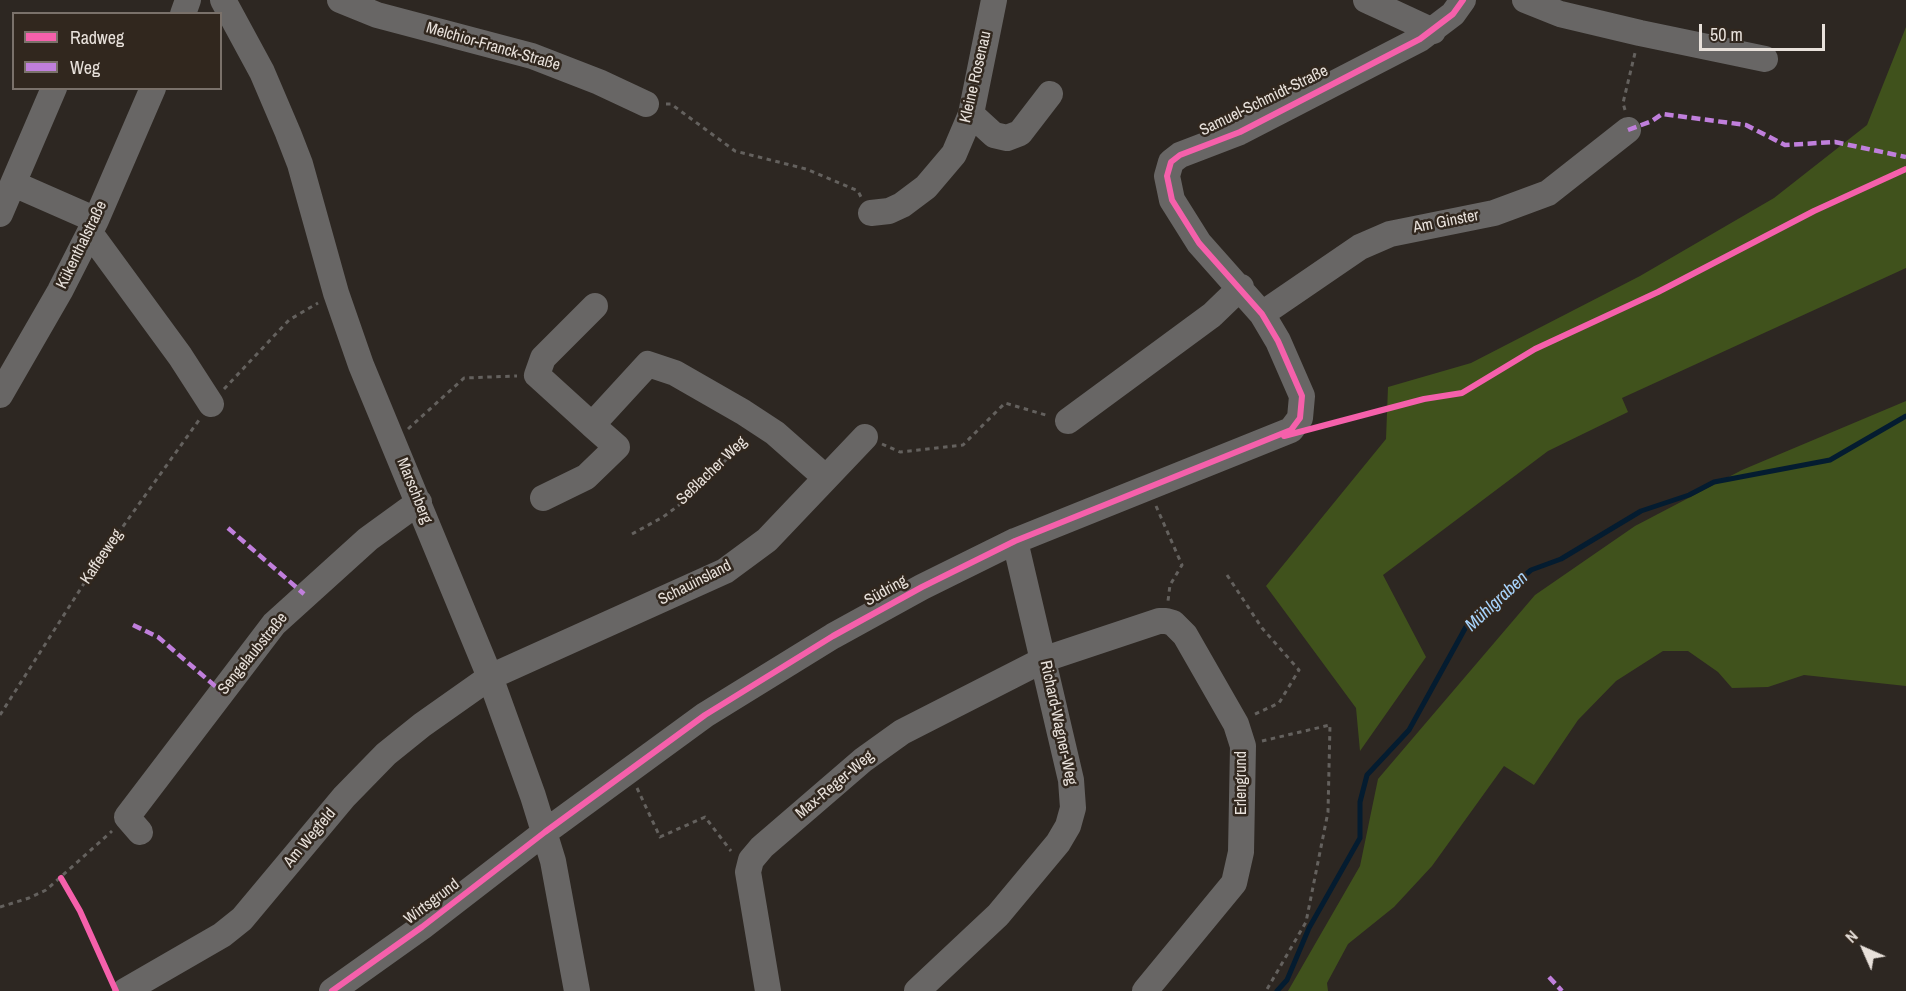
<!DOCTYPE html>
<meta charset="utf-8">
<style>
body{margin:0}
#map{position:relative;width:1906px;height:991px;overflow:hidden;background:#2d2722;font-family:"Archivo Narrow",sans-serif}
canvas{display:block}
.legend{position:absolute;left:12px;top:12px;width:210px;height:78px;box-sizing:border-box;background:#31271e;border:2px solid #7a716a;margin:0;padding:8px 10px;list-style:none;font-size:18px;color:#e8e1db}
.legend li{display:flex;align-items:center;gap:12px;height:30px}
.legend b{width:30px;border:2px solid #7a716a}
.north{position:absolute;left:1834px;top:919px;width:60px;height:60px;-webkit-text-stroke:4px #31271e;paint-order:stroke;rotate:315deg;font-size:16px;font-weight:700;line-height:24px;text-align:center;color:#e8e1db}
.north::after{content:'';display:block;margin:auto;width:21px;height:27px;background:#e8e1db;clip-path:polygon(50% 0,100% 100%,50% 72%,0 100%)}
.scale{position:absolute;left:1699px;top:24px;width:126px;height:27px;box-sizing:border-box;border:3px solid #e8e1db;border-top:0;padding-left:8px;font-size:18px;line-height:21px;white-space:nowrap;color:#e8e1db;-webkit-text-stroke:4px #31271e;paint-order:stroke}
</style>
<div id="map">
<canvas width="1906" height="991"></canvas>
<ul class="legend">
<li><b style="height:8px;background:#f560ab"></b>Radweg</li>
<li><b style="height:8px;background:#c07fdc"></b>Weg</li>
</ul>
<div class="north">N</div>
<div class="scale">50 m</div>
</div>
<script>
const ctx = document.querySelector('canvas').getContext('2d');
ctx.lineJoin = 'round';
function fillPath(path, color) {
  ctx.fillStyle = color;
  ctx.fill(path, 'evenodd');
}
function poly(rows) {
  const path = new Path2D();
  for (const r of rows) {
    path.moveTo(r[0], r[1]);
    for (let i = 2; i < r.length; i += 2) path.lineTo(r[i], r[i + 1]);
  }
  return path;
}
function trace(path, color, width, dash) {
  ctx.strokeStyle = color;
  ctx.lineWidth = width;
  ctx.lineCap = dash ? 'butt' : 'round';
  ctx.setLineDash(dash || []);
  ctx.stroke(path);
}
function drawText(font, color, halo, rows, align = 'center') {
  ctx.font = font + ' "Archivo Narrow",sans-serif';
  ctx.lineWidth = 5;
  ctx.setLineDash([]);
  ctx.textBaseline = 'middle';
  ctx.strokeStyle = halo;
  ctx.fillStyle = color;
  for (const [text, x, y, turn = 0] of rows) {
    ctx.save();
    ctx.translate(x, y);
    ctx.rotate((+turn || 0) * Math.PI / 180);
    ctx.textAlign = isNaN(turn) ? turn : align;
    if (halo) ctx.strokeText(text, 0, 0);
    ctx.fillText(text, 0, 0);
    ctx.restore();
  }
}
fillPath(poly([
 [1906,27,1906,268,1622,398,1628,412,1548,451,1383,575,1426,657,1360,751,1356,708,1266,586,1386,439,1388,387,1471,363,1640,276,1774,198,1867,125],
 [1906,401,1906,686,1804,675,1768,687,1732,688,1718,672,1688,651,1663,651,1616,681,1578,720,1534,785,1504,766,1432,866,1394,907,1348,944,1327,983,1328,991,1288,991,1360,866,1378,779,1535,595,1635,526,1742,470]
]), '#40521c');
trace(poly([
 [1277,991,1287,980,1309,928,1360,838,1360,802,1367,775,1409,730,1467,625,1531,570,1561,559,1641,511,1689,495,1714,482,1830,460,1906,416]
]), '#041c30', 5);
trace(poly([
 [666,104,671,104,735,151,806,169,858,191,861,197],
 [1625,110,1623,103,1635,53],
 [224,389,289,320,318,303],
 [408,429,464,378,517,376],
 [882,444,900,452,963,445,1005,403,1049,416],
 [1156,506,1182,565,1170,585,1168,601],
 [632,534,663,517,690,497,747,438],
 [1227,575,1262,628,1299,670,1279,703,1253,715],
 [0,715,99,560,199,420],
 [1262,741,1330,725,1328,812,1306,922,1266,991],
 [637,788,660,837,705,817,731,851],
 [0,907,29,898,46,890,112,831]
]), '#64615e', 3, [4.5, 4.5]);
trace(poly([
 [223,0,262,72,288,133,300,164,336,293,361,365,490,677,533,796,553,861,577,991],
 [340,0,377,15,532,56,599,82,646,104],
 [1366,0,1433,31],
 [1525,0,1560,14,1640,33,1765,59],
 [183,14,188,0],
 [971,114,994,135,1007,138,1020,133,1050,94],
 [14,184,96,220],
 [871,213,889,211,902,205,926,187,954,154,971,114,994,0],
 [0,214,54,88],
 [90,233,180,356,211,404],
 [595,306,543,358,537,375,592,425,648,364,675,373,743,412,775,433,826,478],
 [1262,314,1360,247,1390,234,1494,213,1548,193,1628,130],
 [0,395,60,291,96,220,153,88],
 [1068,421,1212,315,1241,287],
 [543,498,586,477,617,447,592,425],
 [140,832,127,817,274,624,368,539,419,502],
 [125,991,222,935,242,919,344,797,386,754,422,725,490,677,725,571,767,540,865,437],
 [332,991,422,927,545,832,705,715,833,636,922,587,1015,541,1291,430,1300,418,1302,396,1278,341,1262,314,1199,243,1172,200,1167,176,1171,162,1180,155,1240,132,1420,39,1453,14,1463,0],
 [768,991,748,872,751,860,762,847,863,760,902,732,1045,659,1159,621,1166,621,1173,623,1185,635,1236,724,1243,746,1241,852,1234,883,1145,991],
 [917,991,998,915,1058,843,1068,826,1073,808,1071,780,1015,541]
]), '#686665', 26);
trace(poly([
 [1628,130,1652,121,1662,114,1746,125,1785,145,1835,142,1906,157],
 [228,528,304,594],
 [133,625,158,637,222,692],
 [1549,977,1562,991]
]), '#c07fdc', 4.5, [9, 4.5]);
trace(poly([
 [1284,436,1424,399,1462,393,1535,349,1658,292,1814,211,1906,169],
 [61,878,80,911,116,991],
 [332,991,422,927,545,832,705,715,833,636,922,587,1015,541,1291,430,1300,418,1302,396,1278,341,1262,314,1199,243,1172,200,1167,176,1171,162,1180,155,1240,132,1420,39,1453,14,1463,0]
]), '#f560ab', 6);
drawText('16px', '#e8e1db', '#31271e', [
 ["Melchior-Franck-Straße",493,47,16],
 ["Kleine Rosenau",976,77,-77],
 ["Samuel-Schmidt-Straße",1264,101,-26],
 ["Am Ginster",1446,222,-11],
 ["Kükenthalstraße",82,245,-64],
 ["Seßlacher Weg",712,471,-44],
 ["Marschberg",414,491,68],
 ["Kaffeeweg",102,557,-56],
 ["Schauinsland",695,583,-27],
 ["Südring",886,591,-29],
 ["Sengelaubstraße",253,654,-51],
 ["Richard-Wagner-Weg",1058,723,78],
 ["Erlengrund",1242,783,-90],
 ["Max-Reger-Weg",835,785,-40],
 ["Am Wegfeld",310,838,-50],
 ["Wirtsgrund",432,902,-37]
]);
drawText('italic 18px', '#a7d3fb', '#31271e', [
 ["Mühlgraben",1497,602,-43]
]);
</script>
